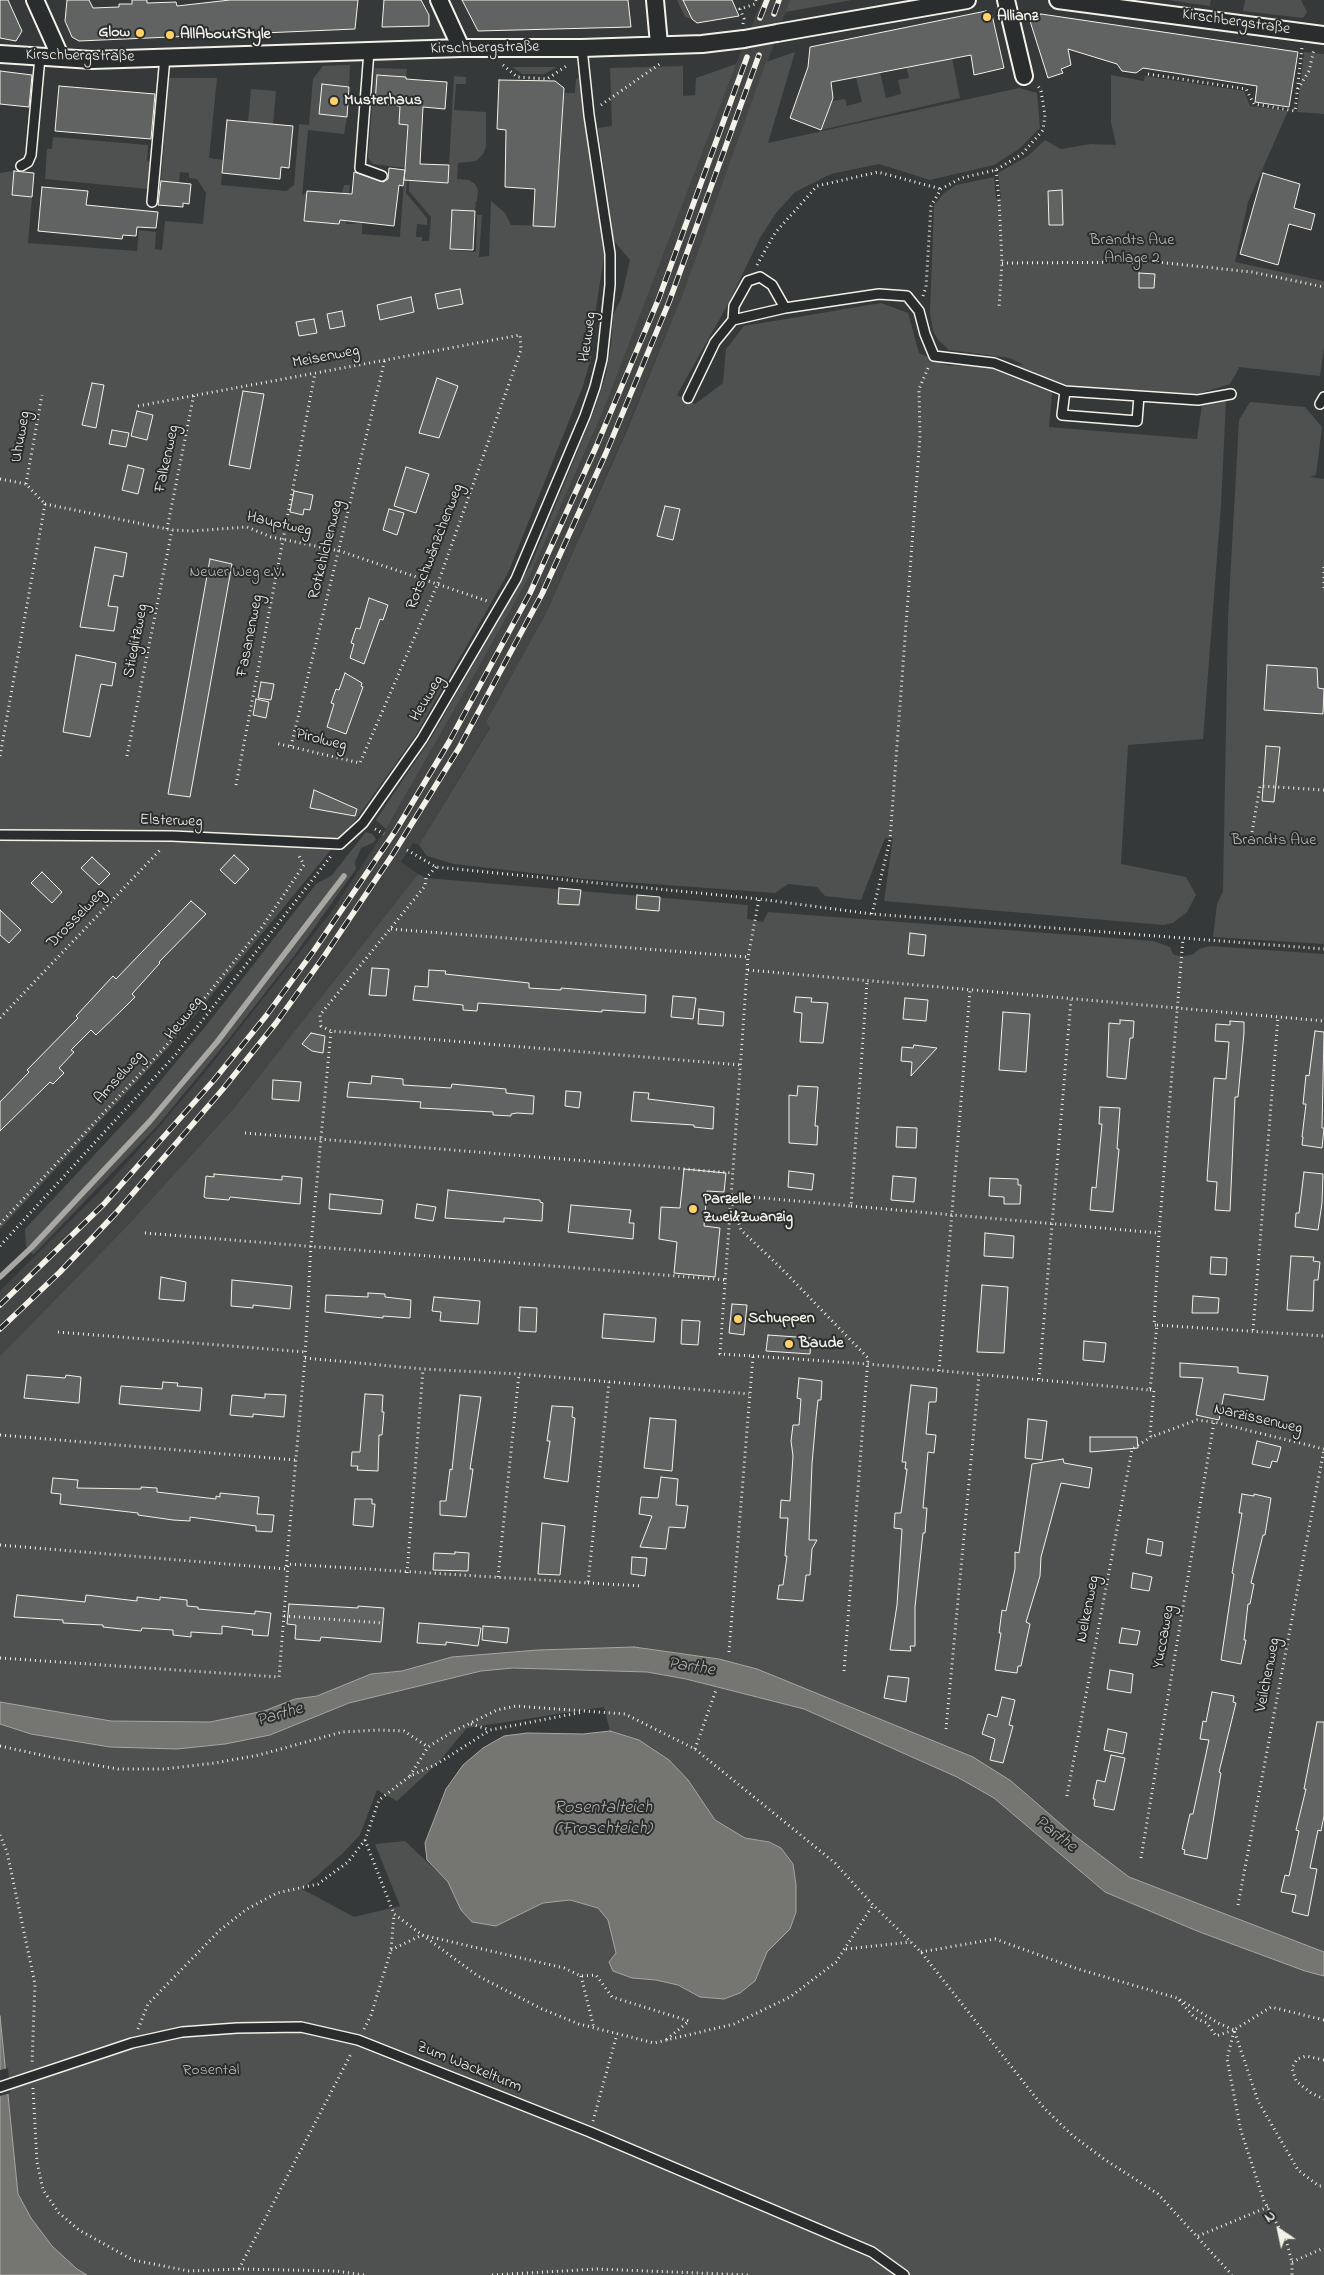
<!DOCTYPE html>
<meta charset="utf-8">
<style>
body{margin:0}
#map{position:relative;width:1324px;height:2275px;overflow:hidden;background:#363939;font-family:"Indie Flower",sans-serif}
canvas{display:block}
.north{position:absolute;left:1254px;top:2205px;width:50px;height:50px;-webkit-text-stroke:4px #2a2d2e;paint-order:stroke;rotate:326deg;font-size:14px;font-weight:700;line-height:20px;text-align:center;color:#f4f1e8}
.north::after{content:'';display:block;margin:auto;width:18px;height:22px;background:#f4f1e8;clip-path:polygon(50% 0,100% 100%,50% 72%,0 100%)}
</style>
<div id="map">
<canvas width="1324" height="2275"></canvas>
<div class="north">N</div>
</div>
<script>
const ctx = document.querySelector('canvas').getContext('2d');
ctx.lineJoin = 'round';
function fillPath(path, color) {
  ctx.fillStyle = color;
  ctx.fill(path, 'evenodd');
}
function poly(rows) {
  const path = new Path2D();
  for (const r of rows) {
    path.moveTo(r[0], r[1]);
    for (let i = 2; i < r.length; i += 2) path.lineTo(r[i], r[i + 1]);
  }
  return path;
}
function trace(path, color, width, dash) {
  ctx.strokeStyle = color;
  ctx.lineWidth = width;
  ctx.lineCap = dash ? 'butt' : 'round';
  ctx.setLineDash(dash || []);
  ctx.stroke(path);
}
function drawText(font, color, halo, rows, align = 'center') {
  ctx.font = font + ' "Indie Flower",sans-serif';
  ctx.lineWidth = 4;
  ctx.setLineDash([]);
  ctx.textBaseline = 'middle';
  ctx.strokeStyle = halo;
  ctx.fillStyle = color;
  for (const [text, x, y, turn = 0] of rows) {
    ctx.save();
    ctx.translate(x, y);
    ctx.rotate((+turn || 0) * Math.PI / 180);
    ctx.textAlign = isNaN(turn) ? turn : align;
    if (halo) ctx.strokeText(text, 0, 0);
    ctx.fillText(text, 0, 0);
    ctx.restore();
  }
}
fillPath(poly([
 [762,0,790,0,685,288,625,433,546,613,486,722,490,727,419,845,413,843,401,862,418,874,235,1107,129,1224,0,1356,0,1291,114,1177,158,1128,203,1075,332,911,386,829,480,665,531,573,601,417,726,79,736,64]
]), '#434645');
fillPath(poly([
 [677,0,683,0,692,19,685,17],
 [790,0,852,0,785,12],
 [1168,0,1211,0,1210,6],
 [1245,0,1301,0,1307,12,1303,18,1243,11],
 [795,52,768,143,1019,88,1037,93,1040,128,1019,149,994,165,930,180,879,164,831,174,795,192,776,213,760,238,727,306,677,395,695,404,723,383,726,349,744,326,881,303,908,313,919,353,946,365,995,367,1024,365,1010,358,949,350,938,340,933,331,930,313,934,205,944,193,956,185,994,177,996,199,1001,198,998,173,1028,156,1045,140,1061,149,1091,144,1116,145,1111,122,1111,75,1144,81,1145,76,1244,91,1250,106,1288,111,1248,202,1235,262,1324,281,1324,348,1320,376,1238,367,1239,368,1230,384,1198,394,1053,384,1049,427,1197,439,1202,405,1226,401,1221,505,1203,739,1128,745,1121,864,1186,877,1196,895,1187,912,1173,923,1163,925,884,901,893,838,885,838,861,900,825,896,817,887,788,884,775,893,585,879,454,864,427,856,419,845,490,728,486,722,546,613,627,430,685,288,766,62],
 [1304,52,1324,54,1324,114,1297,112],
 [952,58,960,98,821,130,832,101,845,99,847,106,862,102,856,77,880,72,886,98,901,94,898,80,909,78,906,66],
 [736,64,602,414,531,573,480,665,386,829,376,820,431,738,532,562,594,411,605,378,611,345,613,315,621,299,630,260,614,241,598,128,612,126,610,68,683,66,683,96,695,95,696,78],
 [350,65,349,87,322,85,319,114,347,117,344,134,308,130,302,196,307,191,304,221,339,224,342,193,344,185,350,185,346,224,362,223,362,234,400,237,404,180,407,180,406,193,427,218,427,225,417,224,416,237,422,237,422,241,429,241,431,217,409,191,409,180,448,183,454,76,466,77,466,84,456,84,454,110,486,112,486,147,483,154,476,161,458,163,457,179,469,180,475,184,478,190,477,201,476,201,475,211,452,210,450,250,476,252,477,215,482,215,479,257,489,256,491,201,505,213,511,225,555,226,563,93,575,93,576,79,579,77,604,257,594,321,591,358,583,386,508,573,416,735,357,818,168,1048,0,1229,0,173,14,171,12,195,32,197,28,243,137,251,139,230,156,232,155,249,162,250,165,221,203,224,206,193,197,179,189,178,189,173,180,172,179,183,161,181,169,78,217,78,209,158,223,160,221,185,286,191,294,185,299,124,309,125,313,79,323,66],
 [512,67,557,67,544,74,522,74],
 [375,68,407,69,406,77,378,75,375,103,400,106,399,124,407,125,405,168,373,164,368,158],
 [251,89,276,91,273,125,248,123],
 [53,137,148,145,147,161,151,162,148,189,45,179,47,149,52,149],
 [1250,402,1305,407,1322,427,1316,475,1310,477,1324,479,1324,944,1213,937,1217,904,1223,891,1228,618,1239,420],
 [366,832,372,834,376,839,373,843,361,848,355,862,356,869,294,956,228,1040,158,1125,33,1255,26,1246,25,1229,138,1108,205,1027,316,884,332,875],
 [418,874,426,878,748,905,747,919,763,922,768,912,1153,941,1170,947,1173,954,1181,957,1194,954,1199,949,1210,946,1324,954,1324,1952,1129,1877,1070,1832,757,1669,719,1659,634,1647,538,1650,452,1657,402,1671,371,1674,317,1696,295,1699,264,1711,210,1722,111,1721,0,1702,0,1356,129,1224,235,1107],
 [513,1668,647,1672,686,1679,804,1709,957,1777,994,1798,1105,1892,1197,1931,1305,1971,1324,1976,1324,2275,21,2275,20,2218,0,2016,0,1724,31,1734,110,1747,177,1749,225,1744,270,1735,349,1703,481,1671],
 [604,1707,610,1731,639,1740,688,1780,715,1820,745,1838,769,1842,790,1929,767,1952,755,1981,740,1993,725,1999,700,1997,678,1985,656,1980,632,1978,609,1962,616,1953,608,1920,598,1908,570,1900,543,1903,496,1926,461,1910,448,1882,405,1841,375,1844,400,1906,354,1917,302,1889,343,1853,360,1835,377,1790,397,1801,437,1764,467,1728]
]), '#4e514f');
const water = poly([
 [634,1647,719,1659,757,1669,973,1757,1011,1781,1070,1832,1129,1877,1324,1952,1324,1976,1305,1971,1197,1931,1105,1892,994,1798,957,1777,804,1709,686,1679,647,1672,513,1668,481,1671,349,1703,270,1735,225,1744,177,1749,110,1747,31,1734,0,1724,0,1702,111,1721,210,1722,264,1711,295,1699,317,1696,371,1674,402,1671,452,1657,538,1650,634,1647],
 [610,1731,639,1740,669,1760,688,1780,715,1820,745,1838,769,1842,781,1848,793,1864,796,1885,796,1912,790,1929,767,1952,755,1981,740,1993,724,1999,700,1997,678,1985,656,1980,632,1978,613,1971,609,1962,616,1953,608,1920,598,1908,570,1900,543,1903,496,1926,472,1922,461,1910,448,1882,427,1860,425,1843,446,1789,463,1765,483,1748,504,1736,527,1733,583,1734,610,1731],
 [0,2016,18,2194,31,2218,52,2246,77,2269,87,2275,0,2275,0,2016]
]);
fillPath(water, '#757572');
trace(water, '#a8a7a1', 1);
fillPath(poly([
 [8,2068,10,2093,0,2096,0,2070]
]), '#363939');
trace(poly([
 [0,1277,32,1247,150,1121,217,1042,344,876]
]), '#a8a7a1', 5.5);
const building = poly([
 [0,0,8,0,22,31,16,41,0,38,0,0],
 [67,0,89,0,93,8,119,7,119,4,132,4,132,0,147,0,147,3,176,2,177,6,230,0,358,0,355,29,79,41,72,37,65,21,67,0],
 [384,0,421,0,429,15,429,26,382,27,384,0],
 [462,0,628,0,631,27,478,31,462,0],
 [683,0,732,0,739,16,697,23,692,19,683,0],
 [986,11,992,15,1004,68,974,75,971,55,831,82,833,98,821,130,790,118,808,67,810,47,986,11],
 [1041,14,1298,52,1289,107,1255,102,1257,86,1143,68,1136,73,1122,71,1117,64,1068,49,1071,65,1061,69,1063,73,1048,78,1030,21,1041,14],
 [0,71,32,75,29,107,0,104,0,71],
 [377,75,406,77,406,79,447,82,445,109,423,107,420,164,449,165,448,183,404,180,405,170,403,186,399,185,394,226,340,220,339,224,304,221,307,191,352,194,354,172,383,182,388,179,389,168,405,170,408,125,399,124,400,106,375,103,377,75],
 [499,80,555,81,564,88,555,227,533,226,535,189,505,187,506,130,497,129,499,80],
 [322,84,349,87,347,117,319,114,322,84],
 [59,86,155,94,151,139,55,131,59,86],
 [227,120,293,126,289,168,281,167,280,179,222,173,227,120],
 [14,171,34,173,32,197,12,195,14,171],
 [1263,173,1300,184,1294,208,1315,214,1311,230,1289,224,1278,265,1240,254,1263,173],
 [161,181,191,184,189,204,183,203,183,207,158,205,161,181],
 [42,187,88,191,86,205,158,212,156,228,137,227,136,236,123,235,122,239,38,231,42,187],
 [1062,190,1063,225,1049,225,1048,191,1062,190],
 [452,210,475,211,473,250,450,249,452,210],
 [1139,273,1155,274,1154,288,1139,288,1139,273],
 [460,289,463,304,438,309,435,294,460,289],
 [411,297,414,312,380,320,377,305,411,297],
 [342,311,345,326,330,329,327,314,342,311],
 [314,319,317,333,299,336,296,322,314,319],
 [437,378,458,386,439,438,419,433,437,378],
 [92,383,104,385,96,428,82,425,92,383],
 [243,391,264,394,250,469,229,465,243,391],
 [137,411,153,415,147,440,131,436,137,411],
 [112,430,129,433,126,447,109,444,112,430],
 [128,465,144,469,138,494,122,490,128,465],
 [406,467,429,474,416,513,394,506,406,467],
 [294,491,313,495,310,510,304,509,303,515,290,512,294,491],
 [665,506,680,509,673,540,657,536,665,506],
 [389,509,404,513,397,535,383,530,389,509],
 [95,547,127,553,123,577,114,575,108,606,118,607,114,631,80,627,95,547],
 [210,559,232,564,190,797,168,794,210,559],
 [369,598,388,605,383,620,380,619,364,664,350,658,354,644,351,643,356,628,360,629,369,598],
 [76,655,116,663,112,686,101,684,90,737,63,732,76,655],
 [1267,665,1317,668,1318,688,1324,689,1323,714,1264,710,1267,665],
 [345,673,362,683,361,686,363,687,346,734,327,727,334,704,331,703,336,689,339,690,345,673],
 [261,682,274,684,271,700,258,698,261,682],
 [256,699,269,702,266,718,253,715,256,699],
 [1266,746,1280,747,1274,802,1262,801,1266,746],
 [314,790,357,809,355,816,310,808,314,790],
 [234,855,249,869,235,884,220,870,234,855],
 [92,857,110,874,99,885,81,868,92,857],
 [42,872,62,892,52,903,31,883,42,872],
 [559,888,581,890,579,905,558,904,559,888],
 [637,895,660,897,659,911,636,909,637,895],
 [191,901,206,914,159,962,160,963,132,994,135,997,124,1008,96,1035,91,1030,71,1050,74,1052,59,1068,64,1073,53,1084,50,1082,0,1131,0,1102,29,1072,27,1070,78,1018,76,1016,113,976,116,979,191,901],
 [0,910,21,930,9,943,0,935,0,910],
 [910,933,926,935,924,956,908,954,910,933],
 [372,968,389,969,386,996,369,995,372,968],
 [429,970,446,971,445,974,529,983,529,988,561,990,561,988,646,995,645,1013,602,1010,602,1012,478,1003,477,1011,463,1010,463,1005,413,1000,415,986,428,987,429,970],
 [673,996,696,998,693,1019,671,1017,673,996],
 [796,997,812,998,811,1002,828,1003,823,1043,800,1042,802,1013,794,1012,796,997],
 [905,998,928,1000,926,1021,903,1019,905,998],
 [699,1009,724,1012,723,1026,698,1024,699,1009],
 [1003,1012,1030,1014,1026,1072,999,1070,1003,1012],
 [1120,1020,1134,1021,1133,1038,1130,1038,1126,1079,1107,1077,1109,1023,1120,1024,1120,1020],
 [1230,1021,1244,1022,1244,1033,1238,1097,1235,1097,1230,1211,1215,1210,1217,1182,1207,1181,1214,1078,1226,1079,1229,1042,1215,1041,1216,1024,1230,1025,1230,1021],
 [1315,1031,1324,1032,1322,1128,1324,1128,1322,1148,1302,1145,1303,1137,1302,1137,1306,1104,1303,1104,1306,1075,1309,1076,1315,1031],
 [311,1033,325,1036,323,1053,312,1051,302,1044,311,1033],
 [914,1045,937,1048,911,1076,912,1062,901,1061,902,1047,913,1048,914,1045],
 [372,1076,403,1079,403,1085,451,1088,452,1084,506,1089,506,1093,534,1096,533,1114,517,1113,511,1114,511,1116,493,1115,493,1112,420,1108,421,1102,347,1097,349,1082,371,1084,372,1076],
 [273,1080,301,1082,299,1101,272,1099,273,1080],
 [798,1086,818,1087,815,1126,818,1126,817,1145,789,1143,789,1095,797,1096,798,1086],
 [566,1091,581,1092,579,1108,565,1106,566,1091],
 [634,1092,649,1093,648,1099,714,1107,713,1129,694,1127,694,1125,631,1121,634,1092],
 [1100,1107,1120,1108,1117,1149,1119,1149,1113,1212,1090,1210,1092,1187,1096,1188,1102,1124,1099,1124,1100,1107],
 [897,1127,917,1128,916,1148,896,1147,897,1127],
 [684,1169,726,1173,724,1192,707,1191,704,1226,720,1228,715,1277,674,1273,677,1242,659,1239,661,1207,680,1208,684,1169],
 [789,1171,814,1174,812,1190,788,1187,789,1171],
 [1304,1172,1323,1174,1322,1203,1318,1230,1295,1227,1296,1213,1299,1213,1304,1172],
 [214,1174,282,1180,282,1176,302,1178,300,1204,230,1197,229,1200,206,1198,204,1197,206,1176,214,1177,214,1174],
 [893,1176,916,1178,914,1202,891,1200,893,1176],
 [990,1178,1018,1179,1018,1185,1021,1185,1020,1204,1004,1204,1004,1197,989,1196,990,1178],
 [448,1190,540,1200,540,1202,543,1203,542,1221,504,1218,504,1222,445,1218,448,1190],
 [330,1194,383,1200,381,1214,329,1209,330,1194],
 [417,1204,436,1207,433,1221,415,1218,417,1204],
 [571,1205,631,1210,629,1223,634,1223,633,1239,568,1232,571,1205],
 [985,1233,1014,1236,1013,1258,984,1256,985,1233],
 [1291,1256,1314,1257,1313,1261,1320,1262,1318,1280,1314,1280,1313,1311,1287,1310,1291,1256],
 [1211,1257,1227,1258,1226,1275,1210,1274,1211,1257],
 [161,1277,186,1282,184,1301,159,1299,161,1277],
 [232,1280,292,1286,290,1309,253,1305,253,1308,231,1306,232,1280],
 [982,1285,1008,1287,1004,1353,977,1352,982,1285],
 [368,1293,385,1294,385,1297,411,1300,410,1318,383,1316,383,1318,325,1312,326,1295,368,1297,368,1293],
 [1193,1296,1219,1298,1218,1313,1192,1313,1193,1296],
 [434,1297,480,1301,478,1324,440,1321,441,1312,432,1311,434,1297],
 [732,1304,747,1305,744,1335,729,1333,732,1304],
 [520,1307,537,1308,536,1332,519,1331,520,1307],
 [604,1314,656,1318,654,1342,602,1338,604,1314],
 [682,1320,700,1321,698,1345,681,1344,682,1320],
 [768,1335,811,1338,810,1354,766,1351,768,1335],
 [1084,1341,1106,1343,1104,1362,1083,1360,1084,1341],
 [1180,1363,1238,1367,1238,1373,1268,1376,1264,1400,1224,1394,1219,1420,1196,1415,1203,1378,1180,1377,1180,1363],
 [27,1375,65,1378,66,1375,81,1377,79,1403,24,1398,27,1375],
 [799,1378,822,1381,821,1400,818,1400,816,1418,812,1464,809,1540,817,1540,812,1549,810,1575,806,1575,803,1601,777,1599,779,1585,783,1585,787,1556,785,1556,788,1518,780,1518,781,1500,790,1501,793,1456,791,1441,793,1425,799,1425,801,1399,797,1398,799,1378],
 [163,1382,178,1383,177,1386,202,1388,200,1411,119,1404,121,1386,162,1389,163,1382],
 [911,1385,937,1388,936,1402,929,1402,926,1434,936,1435,934,1453,928,1452,923,1508,927,1508,925,1533,923,1533,915,1607,915,1646,910,1646,911,1651,890,1650,897,1605,902,1529,894,1528,895,1513,901,1513,907,1469,905,1469,906,1462,902,1462,911,1385],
 [265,1394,286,1395,284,1417,253,1414,253,1417,230,1415,232,1395,265,1398,265,1394],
 [365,1394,383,1395,382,1412,384,1412,382,1435,379,1435,378,1471,357,1470,358,1466,351,1466,352,1452,360,1452,365,1394],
 [460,1395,481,1397,470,1469,473,1469,466,1517,440,1515,440,1501,446,1501,450,1469,452,1470,460,1395],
 [552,1406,573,1407,572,1417,575,1418,568,1482,544,1478,550,1441,547,1441,552,1406],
 [650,1418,676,1420,672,1471,644,1468,650,1418],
 [1028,1419,1047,1421,1042,1460,1025,1458,1028,1419],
 [1090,1437,1137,1437,1138,1448,1090,1452,1090,1437],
 [1257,1441,1281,1447,1277,1462,1272,1461,1270,1468,1252,1464,1257,1441],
 [1063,1459,1064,1463,1092,1468,1089,1488,1061,1483,1041,1557,1040,1576,1026,1622,1030,1624,1021,1666,1018,1666,1017,1673,995,1670,1001,1633,999,1633,1002,1610,1006,1611,1015,1569,1015,1552,1019,1553,1032,1464,1063,1459],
 [661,1477,678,1479,676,1505,688,1506,685,1528,669,1527,666,1549,640,1547,652,1516,639,1514,641,1497,658,1498,661,1477],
 [53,1478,78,1480,77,1488,141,1489,141,1487,157,1488,157,1492,216,1499,216,1496,220,1497,220,1493,259,1497,257,1514,274,1515,272,1532,256,1531,256,1526,190,1517,190,1521,173,1520,138,1515,138,1513,60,1504,61,1494,51,1493,53,1478],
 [1242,1494,1254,1496,1254,1494,1271,1498,1265,1535,1263,1535,1251,1583,1254,1584,1250,1604,1248,1604,1244,1640,1246,1640,1241,1664,1221,1660,1234,1574,1232,1573,1242,1513,1239,1513,1242,1494],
 [355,1499,372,1499,372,1504,375,1504,373,1527,353,1525,355,1499],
 [542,1523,565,1526,560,1575,538,1574,542,1523],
 [1148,1539,1163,1542,1161,1556,1146,1553,1148,1539],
 [455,1552,469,1553,468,1571,433,1570,434,1553,455,1554,455,1552],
 [632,1557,647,1558,645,1576,631,1574,632,1557],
 [1133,1573,1152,1577,1149,1591,1131,1588,1133,1573],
 [17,1595,85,1602,86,1595,137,1601,137,1597,160,1600,160,1597,187,1600,187,1606,198,1607,198,1609,255,1614,255,1611,271,1613,268,1636,252,1635,253,1630,222,1626,222,1634,191,1632,191,1637,173,1635,173,1630,142,1628,141,1631,103,1627,103,1625,63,1623,63,1620,14,1617,17,1595],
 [289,1604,358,1608,358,1606,384,1608,381,1642,321,1637,320,1641,295,1639,296,1625,287,1624,289,1604],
 [419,1623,481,1628,478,1646,446,1642,446,1645,417,1643,419,1623],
 [483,1626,509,1628,507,1643,482,1640,483,1626],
 [1122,1628,1140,1631,1137,1645,1119,1643,1122,1628],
 [1110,1670,1133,1674,1131,1693,1107,1689,1110,1670],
 [888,1676,909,1678,906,1702,884,1698,888,1676],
 [1212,1692,1234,1696,1233,1702,1236,1703,1219,1772,1221,1773,1207,1859,1184,1854,1185,1850,1182,1849,1190,1814,1193,1814,1209,1740,1200,1739,1203,1721,1206,1722,1212,1692],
 [1002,1697,1015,1700,1009,1725,1013,1726,1003,1763,990,1760,995,1739,982,1734,988,1714,997,1717,1002,1697],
 [1317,1722,1324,1722,1324,1816,1321,1831,1318,1830,1310,1868,1317,1869,1308,1916,1292,1912,1296,1895,1281,1892,1285,1875,1289,1876,1299,1831,1296,1830,1306,1789,1304,1789,1317,1722],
 [1108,1729,1127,1733,1123,1754,1104,1750,1108,1729],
 [1111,1755,1125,1758,1114,1810,1094,1806,1095,1799,1093,1799,1097,1780,1105,1782,1111,1755]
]);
fillPath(building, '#616362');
trace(building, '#f4f1e8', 1);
const service = poly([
 [369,51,360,168,382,176],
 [21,166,28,162,31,155,40,57],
 [152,202,165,57],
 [733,320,785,308,879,294,907,296,919,311,925,334,934,356,994,363,1065,391],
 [1139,396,1065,391,1062,415,1137,421,1139,396,1198,400,1231,394],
 [688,398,715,342,733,320,734,306,748,281,760,277,772,285,785,308],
 [1320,404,1324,397],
 [0,835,172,836,340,844,363,823,422,739,516,579,585,416,595,387,602,359,610,285,610,254,589,115,582,48],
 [0,2087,132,2043,182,2032,237,2028,301,2027,358,2040,590,2132,872,2252,904,2275]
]);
const minor = poly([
 [35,0,61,58],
 [439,0,461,48],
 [655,0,659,44],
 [1006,0,1024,76],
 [1058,0,1324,35],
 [777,33,967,0],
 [0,54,92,60,461,48,582,48,702,44,744,39]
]);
trace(service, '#f4f1e8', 12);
trace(minor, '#f4f1e8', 20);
trace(poly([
 [743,24,744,19,740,9,755,4,756,0],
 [503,65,517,77,547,79,568,65],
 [1148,74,1246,89,1254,104,1295,111,1302,47],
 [1298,89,1309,71,1314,49],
 [601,105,661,63],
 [996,170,999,199,1002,263,999,308],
 [1002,263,1157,262,1252,272,1324,287],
 [757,265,775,233,817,186,878,172,941,189],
 [923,296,926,287,931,206,941,189,961,178,996,170,1022,154,1043,130,1045,115,1041,91,1037,84],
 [138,406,520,335,521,350,438,583,360,763,275,743],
 [0,479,26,484,45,504],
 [26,484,42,395],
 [45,504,172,530,192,531,247,527,271,537,340,551,490,602],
 [167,529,194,394],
 [1324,567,1324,590],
 [291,746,385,359],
 [0,756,45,504],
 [127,756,172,530],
 [236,785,315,373],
 [375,829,384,834],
 [1252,832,1260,786,1324,790],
 [407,850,436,867,759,899,872,914,1324,949],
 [436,867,426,878,425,886,320,1015,321,1026,331,1031,741,1065],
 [872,914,890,840,920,436,919,389,929,366],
 [391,929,748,957],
 [748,970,1324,1021],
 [0,1018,160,850],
 [245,1133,733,1173],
 [851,1206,1159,1233],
 [0,1224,165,1047,262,927,304,865,298,854],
 [145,1233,726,1280],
 [0,1246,176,1054,331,856],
 [1157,1325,1324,1336],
 [1253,1330,1278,1017],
 [58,1332,305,1352],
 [753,1356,868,1364,1150,1390,1157,1325,1154,1325,1159,1233,1183,938],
 [305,1358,423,1369,519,1374,749,1394],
 [939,1371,970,991],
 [1039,1379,1071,1000],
 [1150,1390,1154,1390,1150,1434,1151,1437,1197,1420,1214,1422,1324,1449],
 [0,1435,295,1460],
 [0,1545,286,1569,305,1358,311,1245,331,1031],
 [407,1573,423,1369],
 [498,1577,519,1374],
 [588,1583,642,1586],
 [284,1616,383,1623],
 [729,1652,753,1356,720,1354,748,957,759,899],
 [0,1658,279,1677,288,1564,588,1583,609,1382],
 [844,1671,868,1358,781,1268,741,1230,730,1195,851,1206,867,982],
 [471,1724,490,1730],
 [946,1729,979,1375],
 [0,1746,55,1758,118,1769,164,1769,215,1763,259,1755,342,1732,380,1730,404,1731,428,1747],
 [695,1749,716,1690],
 [410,1776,428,1747,452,1732,497,1710,516,1706,625,1714,695,1749,835,1863,873,1905,921,1952,1044,2108,1072,2135,1104,2159,1158,2194,1232,2275],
 [1067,1796,1132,1449,1151,1437],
 [0,1835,7,1852,35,1984,32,2064],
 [365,1840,394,1914,478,1976,542,2009,579,2024,654,2043,734,2024,790,1997,836,1962,873,1905],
 [1141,1858,1214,1422],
 [1238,1905,1324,1449],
 [846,1949,911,1942],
 [391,1950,422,1935,564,1968,581,1976,596,1975,612,1997,689,2021,666,2040],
 [921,1952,995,1939,1078,1969,1177,1998,1218,2023,1234,2030],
 [581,1976,594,2028],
 [1179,2000,1195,2018,1207,2023,1216,2036,1234,2030],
 [1324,2020,1271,2007,1234,2030,1258,2101,1298,2170,1319,2186,1324,2186],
 [138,2029,148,2004,220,1930,247,1909,277,1893,318,1884,348,1862,365,1840,379,1800,410,1776,437,1764,490,1730,583,1712],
 [364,2029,371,2015,391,1950,394,1914],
 [1234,2031,1227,2059,1241,2131,1264,2201,1286,2240,1292,2262,1292,2275],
 [1324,2060,1306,2056,1297,2059,1292,2068,1296,2081,1311,2093,1324,2099],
 [33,2088,37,2162,43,2190,59,2213,79,2230,133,2260,189,2271,239,2269,336,2271,364,2275],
 [593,2121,617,2034],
 [1198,2236,1268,2207],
 [1292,2262,1324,2248],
 [239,2269,352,2052],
 [492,2275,597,2269,749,2275]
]), '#f4f1e8', 3, [1, 4]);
trace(service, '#2a2d2e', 9);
trace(minor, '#2a2d2e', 16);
const rail = poly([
 [774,14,779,0],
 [760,18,767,0],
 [0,1305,104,1204,214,1080,266,1016,315,949,396,830,449,742,530,593,596,447,659,298,747,57],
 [0,1329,60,1272,116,1213,223,1089,276,1023,325,955,393,854,459,748,542,594,606,453,669,302,759,55]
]);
trace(rail, '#f4f1e8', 5.5);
trace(rail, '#2a2d2e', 4, [11]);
const minorBridge = poly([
 [744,39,777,33]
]);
trace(minorBridge, '#f4f1e8', 20, []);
trace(minorBridge, '#2a2d2e', 16);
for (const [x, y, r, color] of [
 [987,17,5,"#ffd166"],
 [140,33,5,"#ffd166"],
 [170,35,5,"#ffd166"],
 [334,101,5,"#ffd166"],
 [693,1209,5,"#ffd166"],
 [738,1319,5,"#ffd166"],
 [789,1344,5,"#ffd166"]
]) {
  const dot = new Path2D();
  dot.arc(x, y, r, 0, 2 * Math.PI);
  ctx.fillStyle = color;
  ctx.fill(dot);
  trace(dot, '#2a2d2e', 2);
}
drawText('bold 16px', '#f4f1e8', '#2a2d2e', [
 ["Allianz",997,17],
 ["Glow",130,33,"right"],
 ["AllAboutStyle",180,35],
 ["Musterhaus",344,101],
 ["Parzelle",703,1200],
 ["Zwei&Zwanzig",703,1218],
 ["Schuppen",748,1319],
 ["Baude",799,1344]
], 'left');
drawText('16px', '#f4f1e8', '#2a2d2e', [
 ["Kirschbergstraße",1236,23,8],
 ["Kirschbergstraße",485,49,-1],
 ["Kirschbergstraße",80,57,1],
 ["Heuweg",589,337,-82],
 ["Meisenweg",326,358,-11],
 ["Uhuweg",22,437,-80],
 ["Falkenweg",168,459,-78],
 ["Hauptweg",279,525,13],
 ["Rotschwänzchenweg",436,547,-69],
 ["Rotkehlchenweg",327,550,-76],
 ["Fasanenweg",251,636,-79],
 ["Stieglitzweg",137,641,-79],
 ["Heuweg",428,699,-59],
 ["Pirolweg",321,741,14],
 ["Elsterweg",171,822,2],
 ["Drosselweg",77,919,-46],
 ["Heuweg",185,1019,-52],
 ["Amselweg",120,1078,-48],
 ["Narzissenweg",1258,1420,13],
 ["Nelkenweg",1089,1609,-79],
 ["Yuccaweg",1165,1637,-80],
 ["Veilchenweg",1269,1675,-79],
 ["Zum Wackelturm",469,2068,22]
]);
drawText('16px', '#bab9b2', '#2a2d2e', [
 ["Brandts Aue",1132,241],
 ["Anlage 2",1132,259],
 ["Neuer Weg e.V.",237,573],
 ["Brandts Aue",1274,841],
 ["Rosental",211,2071]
]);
drawText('italic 18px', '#b4b3ad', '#2a2d2e', [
 ["Parthe",691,1668,9],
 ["Parthe",280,1716,-16],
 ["Rosentalteich",603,1809],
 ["(Froschteich)",603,1830],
 ["Parthe",1055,1835,38]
]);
</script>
